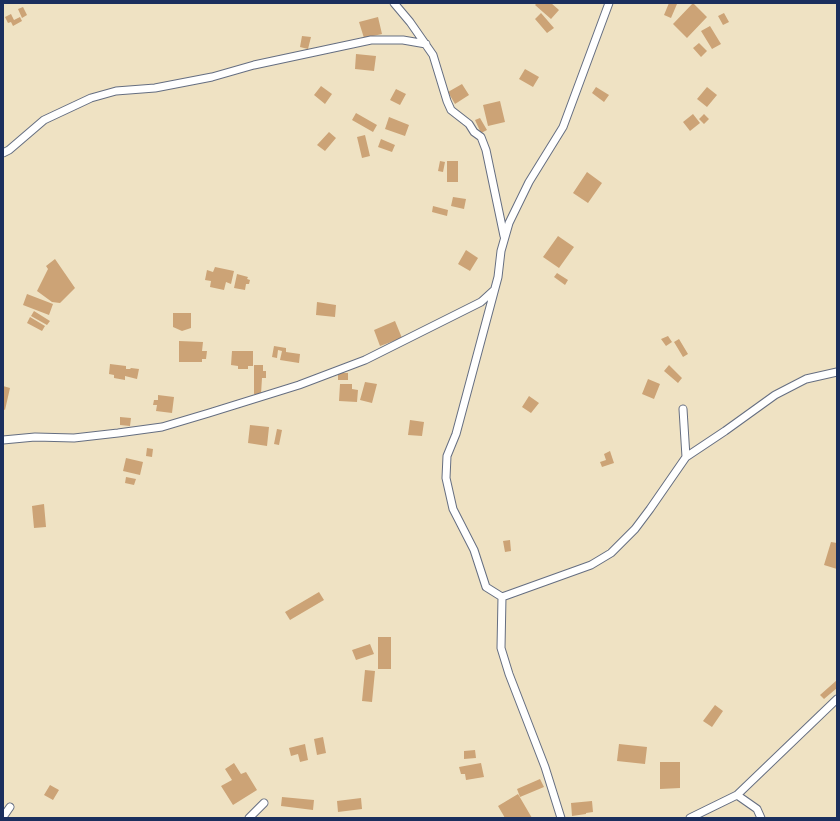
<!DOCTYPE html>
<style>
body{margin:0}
#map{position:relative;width:840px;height:821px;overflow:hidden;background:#efe2c3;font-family:Pangolin,sans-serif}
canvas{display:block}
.frame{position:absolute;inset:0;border:4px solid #1b2f5e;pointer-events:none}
</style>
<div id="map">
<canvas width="840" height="821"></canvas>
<div class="frame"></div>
</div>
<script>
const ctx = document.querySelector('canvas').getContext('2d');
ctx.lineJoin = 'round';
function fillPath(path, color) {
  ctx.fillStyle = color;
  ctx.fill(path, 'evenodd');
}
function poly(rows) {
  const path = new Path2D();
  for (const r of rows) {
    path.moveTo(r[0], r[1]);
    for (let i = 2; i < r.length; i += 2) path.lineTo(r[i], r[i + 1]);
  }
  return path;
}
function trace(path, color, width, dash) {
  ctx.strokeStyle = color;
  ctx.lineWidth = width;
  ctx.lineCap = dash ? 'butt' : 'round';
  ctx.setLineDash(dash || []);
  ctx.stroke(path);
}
fillPath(poly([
 [537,3,551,3,559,10,551,19,535,5],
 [669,3,677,4,671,18,664,15],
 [693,3,707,17,687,38,673,24],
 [23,7,27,15,22,18,18,9],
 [541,13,554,28,547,33,535,19],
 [724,13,729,22,723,25,718,16],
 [11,14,14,20,20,17,22,21,13,26,11,22,8,23,5,17],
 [378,17,382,34,364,38,359,22],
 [710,26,721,44,712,49,701,31],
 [302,36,311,37,308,49,300,47],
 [699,43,707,51,701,57,693,48],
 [356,54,376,56,374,71,355,69],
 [525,69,539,77,533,87,519,79],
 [462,84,469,95,455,104,448,92],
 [321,86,332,94,325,104,314,95],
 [596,87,609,95,604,102,592,93],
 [707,87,717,95,707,107,697,99],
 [396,89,406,94,400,105,390,100],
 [500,101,505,122,488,126,483,105],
 [356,113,377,125,373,132,352,120],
 [693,114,700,123,690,131,683,122],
 [704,114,709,119,704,124,699,119],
 [389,117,409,125,405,136,385,129],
 [480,118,487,130,481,133,475,120],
 [329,132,336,138,325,151,317,145],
 [365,135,370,156,362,158,357,137],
 [381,139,395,145,392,152,378,147],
 [440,161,445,162,443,172,438,171],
 [447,161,458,161,458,182,447,182],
 [587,172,602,183,588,203,573,193],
 [453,197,466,199,464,209,451,206],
 [433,206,448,210,447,216,432,212],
 [558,236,574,247,559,268,543,257],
 [466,250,478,258,470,271,458,264],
 [55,259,75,288,60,303,52,302,37,291,48,269,46,266],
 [215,267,234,271,231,284,226,282,224,290,210,287,211,281,205,280,207,270,213,272],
 [557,273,568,280,565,285,554,277],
 [237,274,248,277,247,279,250,280,249,284,246,284,245,290,234,288],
 [27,294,53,304,49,315,23,305],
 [317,302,336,305,335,317,316,315],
 [34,311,50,321,47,325,31,316],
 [173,313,191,313,191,328,182,331,173,327],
 [30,317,45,326,42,331,27,323],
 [395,321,402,338,380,346,374,330],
 [668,336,672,342,666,346,661,339],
 [679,339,688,354,683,357,674,342],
 [179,341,203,342,202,351,207,351,206,359,202,359,202,362,179,362],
 [274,346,286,348,286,352,300,354,299,363,280,360,282,351,278,350,277,358,272,357],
 [232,351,253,351,253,366,248,366,248,369,238,369,238,366,231,365],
 [110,364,126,366,126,369,130,369,131,368,139,369,137,379,125,376,125,380,114,378,114,375,109,374],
 [254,365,263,365,263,371,266,371,266,378,262,378,261,394,254,394],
 [669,365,682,378,678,383,664,371],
 [338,373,348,373,348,380,338,380],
 [648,379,660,384,654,399,642,394],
 [365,382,377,384,372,403,360,400],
 [340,384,352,384,352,389,358,390,357,402,339,401],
 [3,386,10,388,5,410,3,409],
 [158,395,174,397,172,413,156,411,157,405,153,405,154,400,158,400],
 [529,396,539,403,531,413,522,407],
 [120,417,131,418,130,426,120,425],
 [410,420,424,422,422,436,408,435],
 [250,425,269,427,267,446,248,443],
 [277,429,282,430,279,445,274,444],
 [147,448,153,449,152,457,146,456],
 [610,451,614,463,602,467,600,462,606,460,604,454],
 [126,458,143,462,140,475,123,471],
 [126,477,136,479,134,485,125,483],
 [44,504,46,527,34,528,32,506],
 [510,540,511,551,505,552,503,541],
 [831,542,837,543,837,569,824,565],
 [319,592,324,600,290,620,285,612],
 [378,637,391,637,391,669,378,669],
 [370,644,374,654,356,660,352,650],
 [365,670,375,671,372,702,362,701],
 [837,680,837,688,824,699,820,695],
 [715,705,723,711,712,727,703,721],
 [323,737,326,753,317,755,314,739],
 [305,744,308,760,300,762,298,754,291,756,289,748],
 [619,744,647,747,645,764,617,761],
 [475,750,476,758,464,759,464,751],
 [660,762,680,762,680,788,660,789],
 [234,763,241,774,246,772,257,790,233,805,221,786,232,780,225,769],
 [481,763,484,777,466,780,465,774,461,774,459,767],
 [540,779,544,787,520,797,517,789],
 [50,785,59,790,53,800,44,795],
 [518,794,532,818,505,818,498,806],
 [282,797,314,800,313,810,281,806],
 [361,798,362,809,338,812,337,801],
 [592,801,593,812,586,813,586,814,572,816,571,803]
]), '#cca376');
const minor = poly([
 [394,3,410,22,433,55,447,101,451,110,469,124,474,132,481,137,486,150,504,236],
 [3,153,9,150,44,120,91,98,116,91,155,88,212,77,254,65,371,40,403,40,426,44],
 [3,440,35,437,74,438,118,433,162,427,209,413,299,385,365,360,481,302,493,291],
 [686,457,725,431,775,395,806,379,837,372],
 [502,597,591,565,611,553,635,529,650,509,686,457,683,409],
 [737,795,757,809,761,818],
 [3,817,10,807],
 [249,818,264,803],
 [561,818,545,767,509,674,501,648,502,597,486,587,474,550,453,509,446,478,447,456,456,434,498,277,501,251,509,223,529,182,563,127,609,3],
 [690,818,737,795,837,699]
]);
trace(minor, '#656e81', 9);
trace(minor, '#fff', 7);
</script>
